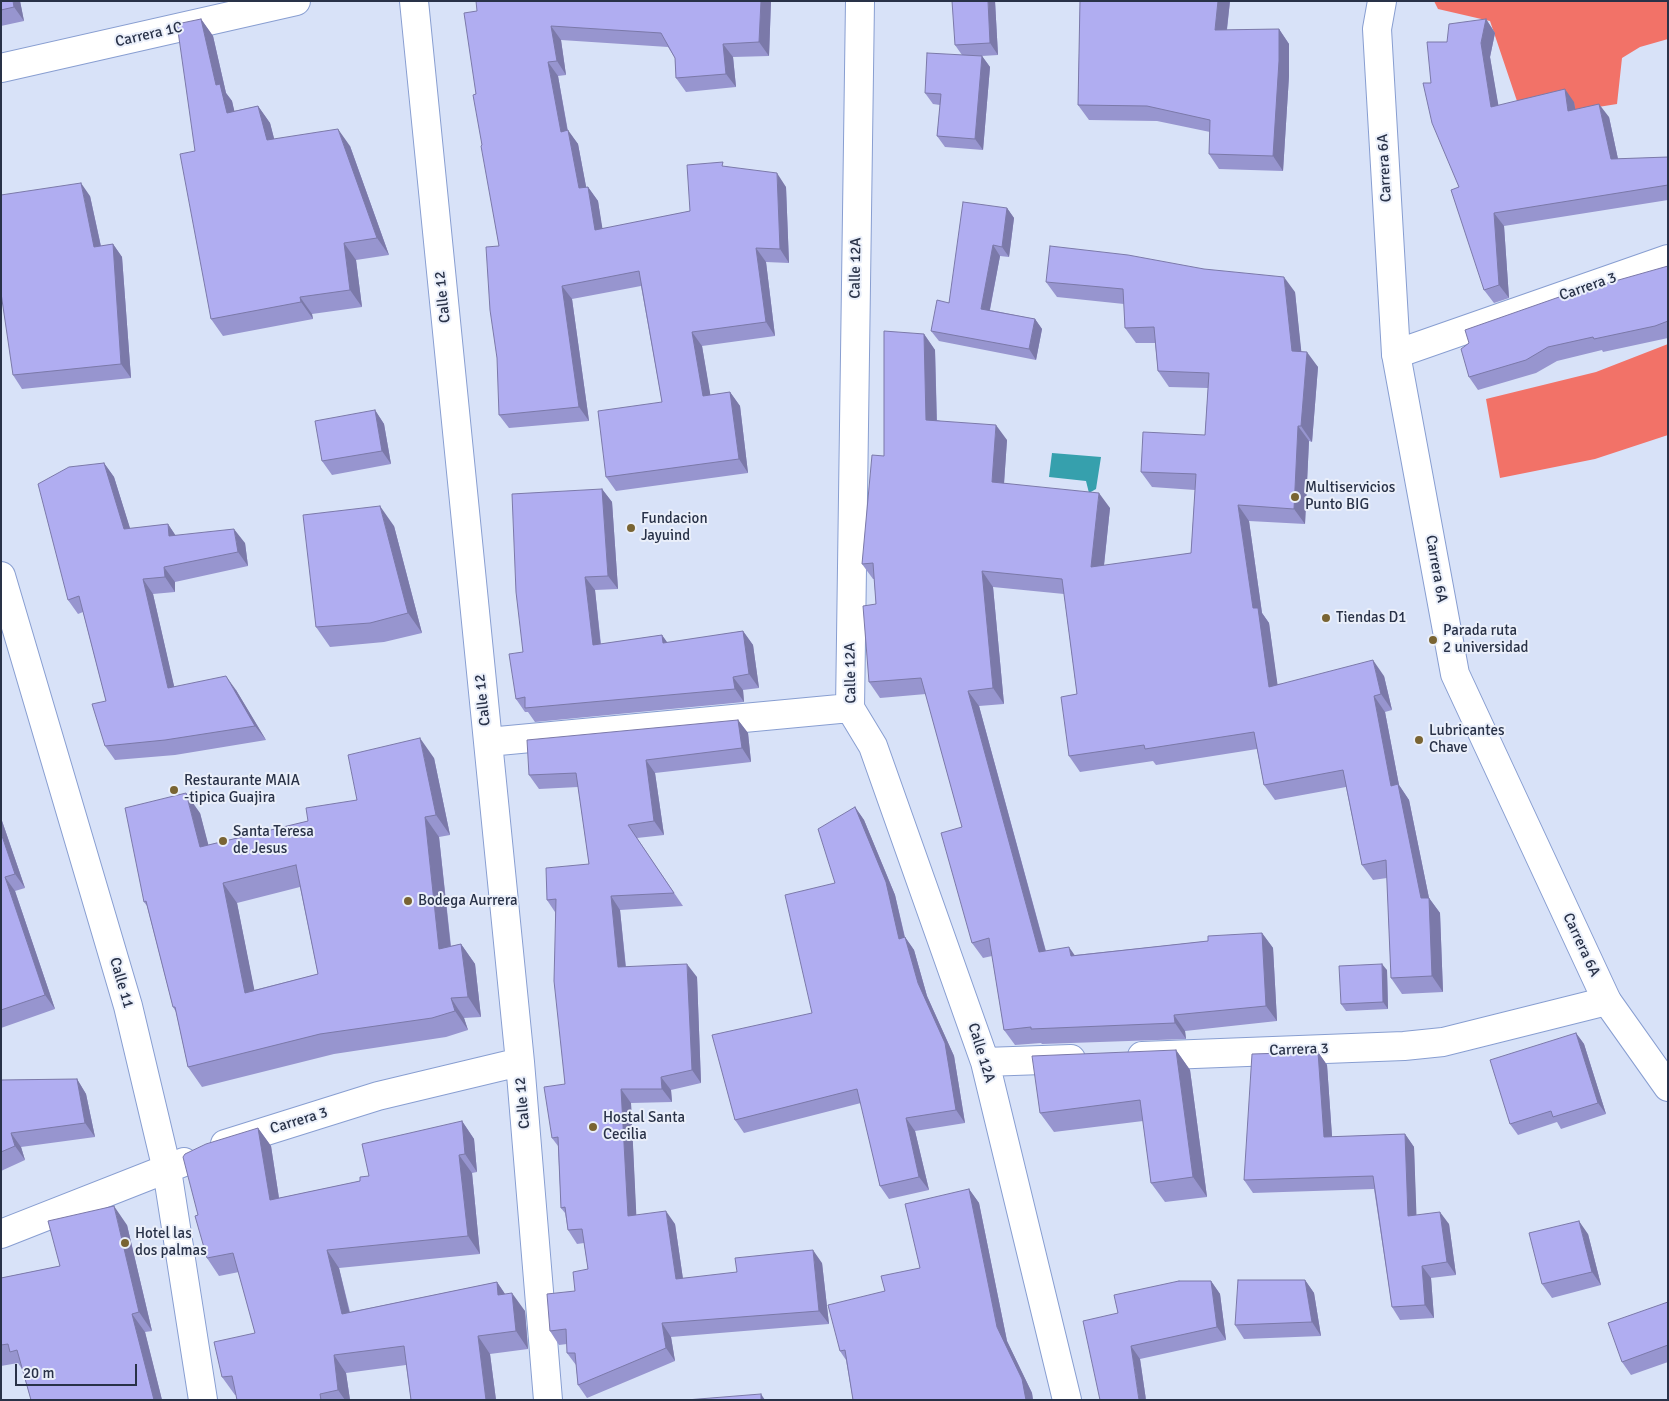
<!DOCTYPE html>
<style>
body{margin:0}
#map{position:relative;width:1669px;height:1401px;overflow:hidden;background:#d8e2f8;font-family:Signika,sans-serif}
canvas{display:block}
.frame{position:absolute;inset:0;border:2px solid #293248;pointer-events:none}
.scale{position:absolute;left:15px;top:1364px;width:122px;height:22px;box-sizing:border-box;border:2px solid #293248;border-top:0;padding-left:6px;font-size:15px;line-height:18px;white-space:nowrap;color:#293248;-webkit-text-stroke:4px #eaeffa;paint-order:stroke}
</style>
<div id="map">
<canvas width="1669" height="1401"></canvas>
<div class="frame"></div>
<div class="scale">20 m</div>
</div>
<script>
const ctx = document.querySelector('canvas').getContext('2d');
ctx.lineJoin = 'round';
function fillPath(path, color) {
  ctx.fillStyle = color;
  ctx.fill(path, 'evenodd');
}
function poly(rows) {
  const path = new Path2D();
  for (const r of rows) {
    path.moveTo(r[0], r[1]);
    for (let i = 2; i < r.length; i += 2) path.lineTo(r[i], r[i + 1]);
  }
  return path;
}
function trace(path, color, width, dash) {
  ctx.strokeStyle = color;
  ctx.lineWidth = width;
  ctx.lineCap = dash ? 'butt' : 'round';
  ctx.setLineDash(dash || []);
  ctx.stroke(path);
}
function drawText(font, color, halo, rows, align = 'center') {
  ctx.font = font + ' Signika,sans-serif';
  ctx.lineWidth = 4;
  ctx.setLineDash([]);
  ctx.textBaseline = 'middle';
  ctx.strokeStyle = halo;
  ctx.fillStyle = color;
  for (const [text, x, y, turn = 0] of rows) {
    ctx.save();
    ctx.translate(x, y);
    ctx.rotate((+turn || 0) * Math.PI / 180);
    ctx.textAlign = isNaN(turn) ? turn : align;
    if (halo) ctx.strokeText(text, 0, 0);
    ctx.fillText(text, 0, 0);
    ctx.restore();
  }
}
fillPath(poly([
 [1434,1,1668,1,1668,39,1640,47,1622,58,1617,104,1573,111,1521,113,1490,21,1438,9],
 [1668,344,1668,435,1595,459,1500,478,1486,399,1596,372]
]), '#f27268');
fillPath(poly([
 [1052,453,1101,457,1096,489,1089,493,1086,481,1049,477]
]), '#36a0ad');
const street = poly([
 [414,1,520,1062,548,1400],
 [860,1,850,708,873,746,985,1062,1067,1400],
 [1,68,296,1],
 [1396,354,1668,259],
 [1,576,128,1006,167,1170,203,1400],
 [488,742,850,708],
 [1142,1056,1404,1046,1443,1042,1607,1001],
 [985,1062,1071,1059],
 [225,1144,378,1096,520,1062],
 [1,1234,184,1162]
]);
const highway = poly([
 [1382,1,1377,29,1396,354,1455,674,1607,1001,1668,1087]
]);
trace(street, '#889ed1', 30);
trace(highway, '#889ed1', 30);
trace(street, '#fff', 28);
trace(highway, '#fff', 28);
fillPath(poly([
 [1,1,20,1,24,21,1,26],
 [771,1,769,56,733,57,736,87,686,92,676,78,675,58,668,47,561,40,566,75,558,76,568,131,578,144,586,187,588,187,598,201,602,229,690,211,726,166,786,187,789,263,766,262,775,336,702,346,710,395,730,392,740,406,748,473,616,491,606,477,662,402,641,286,572,299,589,421,509,428,499,415,499,246,482,145,476,94,477,11],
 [995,1,998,55,982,56,990,67,983,150,945,147,937,136,940,105,933,104,925,93,962,55,955,45],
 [1080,1,1230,1,1227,30,1279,29,1289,44,1289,76,1283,171,1219,169,1209,154,1210,132,1157,121,1089,120,1078,105],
 [201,19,213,36,226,93,232,101,234,111,258,106,270,123,274,139,350,146,389,255,356,260,362,307,312,314,313,319,223,336,211,319,195,151],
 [1486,19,1495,33,1490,57,1498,105,1574,102,1575,109,1609,117,1618,159,1668,157,1668,200,1504,226,1509,298,1494,303,1484,290,1459,187,1431,83,1447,42],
 [90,196,101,246,113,244,122,257,131,378,22,389,13,375],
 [1007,208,1014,218,1009,257,1000,256,990,310,1035,319,1042,329,1036,360,939,341,931,331],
 [1668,266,1668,338,1603,352,1602,350,1557,361,1536,373,1478,390,1469,377],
 [1046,282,1295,292,1301,352,1318,367,1312,442,1309,441,1305,524,1249,521,1262,613,1269,623,1277,684,1384,676,1392,710,1385,712,1399,785,1409,800,1429,898,1440,913,1443,992,1402,994,1391,978,1387,878,1373,880,1362,865,1346,787,1275,800,1264,785,1257,749,1156,765,1153,761,1080,772,1069,756,1077,694,1064,594,993,587,1004,704,979,706,1046,951,1075,955,1208,941,1262,933,1273,948,1277,1021,1185,1031,1186,1039,1042,1044,1041,1043,1015,1045,1004,1030,992,956,983,958,972,943,962,827,926,694,880,698,869,682,876,604,874,579,873,579,862,564,884,456,924,334,935,350,937,420,1007,440,1004,483,1110,508,1104,566,1191,553,1195,490,1152,487,1141,472,1205,435,1208,388,1169,387,1158,371,1155,343,1136,343,1125,328,1124,304,1057,297],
 [375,410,384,424,391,464,332,475,322,461],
 [104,463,114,477,130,529,168,524,175,535,245,543,248,566,175,582,175,592,153,594,174,687,236,690,266,740,175,755,115,760,105,746,106,701,83,612,78,614,68,600],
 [602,489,612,502,618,589,595,590,601,644,662,635,667,643,743,631,753,645,759,688,743,690,744,702,535,722,528,712,525,712,516,699,523,652],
 [394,526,422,633,384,642,330,647,316,627],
 [738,720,748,733,751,762,655,773,664,835,637,838,683,906,620,910,626,967,697,977,701,1083,671,1090,672,1102,631,1103,636,1215,675,1224,683,1279,822,1263,829,1324,671,1337,675,1361,587,1398,578,1385,576,1365,567,1353,567,1344,559,1345,550,1331,575,1291,588,1269,584,1243,577,1244,568,1230,565,1213,561,1208,558,1146,552,1138,565,1084,555,912,547,900,589,864,578,787,539,789,529,775],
 [434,758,450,835,439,837,451,946,461,944,475,964,481,1017,464,1018,468,1030,446,1037,334,1054,202,1087,188,1067,176,1012,173,1007,147,906,144,902,200,813,208,845,308,821,357,800],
 [300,887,318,974,254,990,237,903],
 [855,807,864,820,895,895,905,937,914,950,927,996,954,1056,965,1123,915,1131,929,1190,889,1199,880,1186,861,1103,744,1133,735,1120,812,1013,835,883],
 [1,818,25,888,15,891,55,1009,1,1028],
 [1387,970,1388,1009,1346,1011,1341,1004],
 [1576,1033,1584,1044,1606,1114,1561,1129,1557,1122,1518,1135,1510,1124],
 [1176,1050,1190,1070,1207,1197,1165,1202,1151,1183,1143,1121,1054,1132,1040,1113],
 [1318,1052,1327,1065,1332,1137,1405,1134,1414,1147,1416,1215,1449,1224,1456,1275,1431,1278,1434,1318,1400,1320,1392,1307,1374,1189,1253,1193,1244,1180],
 [1,1077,2,1080,77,1079,86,1094,95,1137,21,1147,25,1160,1,1171],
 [462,1121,474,1139,477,1172,472,1173,480,1254,339,1268,350,1312,497,1282,505,1294,525,1311,528,1349,490,1354,496,1400,411,1400,406,1365,346,1373,350,1400,237,1400,236,1395,235,1395,222,1377,255,1333,239,1272,219,1276,207,1258,258,1128,271,1146,279,1198,360,1181],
 [969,1189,979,1203,1007,1341,1032,1393,1033,1400,853,1400,846,1360,840,1351,885,1291,920,1268],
 [127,1225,152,1331,145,1332,162,1400,31,1400,22,1369,18,1363,1,1366,1,1278,60,1266],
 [1588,1234,1601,1285,1552,1298,1542,1284],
 [1305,1280,1314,1293,1321,1336,1244,1339,1235,1325],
 [1211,1281,1220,1294,1226,1340,1140,1359,1146,1400,1118,1313],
 [1668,1302,1668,1362,1631,1375,1622,1362]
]), '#9795cf');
fillPath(poly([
 [13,1,20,1,24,21,14,7],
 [761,1,771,1,769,56,759,42],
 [988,1,995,1,998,55,990,43],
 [1218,1,1230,1,1225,45,1215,30],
 [201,19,213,36,226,93,232,101,239,130,227,113,216,85],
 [1486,19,1495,33,1490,57,1501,120,1491,107,1481,43],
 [551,26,561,40,566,75,557,61],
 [1279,29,1289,44,1289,76,1283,171,1273,156],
 [723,44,733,57,736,87,726,74],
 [982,56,990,67,983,150,975,139],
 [548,62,558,76,570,145,561,132],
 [1565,89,1574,102,1578,124,1568,111],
 [1599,104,1609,117,1621,173,1611,159],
 [258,106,270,123,279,157,267,140],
 [338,129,350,146,389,255,377,238],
 [568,130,578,144,589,202,579,188],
 [777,173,786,187,789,263,780,249],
 [81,183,90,196,104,261,94,247],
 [588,187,598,201,605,244,595,230],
 [1007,208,1014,218,1009,257,1002,247],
 [1494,213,1504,226,1509,298,1499,285],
 [344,243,356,260,362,307,350,290],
 [113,244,122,257,131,378,121,364],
 [993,245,1000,256,988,319,981,309],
 [756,248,766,262,775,336,766,322],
 [1284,277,1295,292,1303,367,1292,351],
 [562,286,572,299,589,421,579,407],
 [300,297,312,314,313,319,301,302],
 [1035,319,1042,329,1036,360,1029,349],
 [692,332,702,346,713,410,703,396],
 [924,334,935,350,937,435,926,420],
 [1307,352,1318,367,1312,442,1301,426],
 [730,392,740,406,748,473,739,459],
 [375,410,384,424,391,464,382,451],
 [996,425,1007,440,1003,498,992,482],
 [1298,426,1309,441,1305,524,1294,509],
 [104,463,114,477,135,544,124,529],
 [602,489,612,502,618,589,608,576],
 [1099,493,1110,508,1102,583,1091,567],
 [1238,505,1249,521,1262,613,1269,623,1280,702,1269,687,1253,608],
 [380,506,394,526,422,633,408,613],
 [168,524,178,539,169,536],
 [234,529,245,543,248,566,238,552],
 [164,567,175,582,175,592,165,577],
 [982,571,993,587,1004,704,993,688],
 [585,577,595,590,602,658,593,645],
 [143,579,153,594,178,703,168,688],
 [743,631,753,645,759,688,749,674],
 [662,635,672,649,663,643],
 [1373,660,1384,676,1392,710,1381,694],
 [226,676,236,690,266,740,255,726],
 [733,677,743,690,744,702,735,689],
 [968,691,979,706,1050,967,1039,952],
 [1374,696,1385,712,1399,785,1409,800,1429,898,1440,913,1443,992,1432,976,1421,898,1391,786],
 [738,720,748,733,751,762,742,748],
 [420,738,434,758,450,835,436,815],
 [646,760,655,773,664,835,654,821],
 [186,793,200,813,214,866,200,847],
 [855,807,864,820,895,895,908,952,899,939],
 [425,817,439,837,453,969,439,949],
 [1,818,25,888,15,874,1,833],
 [5,877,15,891,55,1009,45,995],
 [223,883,237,903,259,1013,245,993],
 [611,896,620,910,627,981,618,967],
 [1262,933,1273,948,1277,1021,1266,1006],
 [905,937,914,950,927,996,954,1056,965,1123,956,1110,918,983],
 [461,944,475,964,481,1017,468,997],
 [1069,947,1080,963,1071,956],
 [687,964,697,977,701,1083,692,1070],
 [1382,964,1387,970,1388,1009,1383,1002],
 [451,998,464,1018,468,1030,455,1011],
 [1174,1015,1185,1031,1186,1039,1175,1023],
 [1576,1033,1584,1044,1606,1114,1598,1103],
 [1176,1050,1190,1070,1207,1197,1193,1177],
 [1318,1052,1327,1065,1333,1150,1324,1137],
 [661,1077,671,1090,672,1102,662,1089],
 [77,1079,86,1094,95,1137,85,1123],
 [621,1089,631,1103,637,1229,628,1216],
 [906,1118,915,1131,929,1190,919,1177],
 [462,1121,474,1139,477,1172,465,1154],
 [258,1128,271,1146,282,1218,270,1200],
 [11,1133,21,1147,25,1160,15,1146],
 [1405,1134,1414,1147,1417,1229,1408,1216],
 [459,1155,472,1173,480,1254,468,1236],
 [969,1189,979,1203,1007,1341,1032,1393,1033,1400,1026,1400,997,1327],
 [114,1206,127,1225,152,1331,139,1312],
 [666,1211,675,1224,685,1293,676,1279],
 [1440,1212,1449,1224,1456,1275,1447,1262],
 [1579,1221,1588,1234,1601,1285,1592,1272],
 [327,1250,339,1268,354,1332,342,1314],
 [813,1250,822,1263,829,1324,819,1311],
 [1422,1266,1431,1278,1434,1318,1425,1305],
 [1305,1280,1314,1293,1321,1336,1312,1322],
 [1211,1281,1220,1294,1226,1340,1217,1327],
 [497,1282,509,1300,498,1295],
 [512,1293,525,1311,528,1349,516,1331],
 [132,1314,145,1332,162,1400,154,1400],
 [662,1323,671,1337,675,1361,666,1348],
 [478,1336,490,1354,496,1400,486,1400],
 [1131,1346,1140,1359,1146,1400,1139,1400],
 [334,1355,346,1373,350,1400,345,1400,338,1390],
 [761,1394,765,1400,761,1400]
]), '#7b79a9');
const building = poly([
 [1,1,13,1,14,7,1,10,1,1],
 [476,1,761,1,759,42,723,44,726,74,676,78,675,58,661,33,551,26,557,61,548,62,561,132,568,130,579,188,588,187,595,230,690,211,687,165,723,162,722,166,777,173,780,249,756,248,766,322,692,332,703,396,730,392,739,459,606,477,598,411,662,402,639,271,562,286,579,407,499,415,497,358,490,310,486,247,499,246,481,146,482,145,473,95,476,94,464,13,477,11,476,1],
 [952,1,988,1,990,43,955,45,952,1],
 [1080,1,1218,1,1215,30,1279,29,1279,61,1273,156,1209,154,1210,120,1147,106,1078,105,1080,1],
 [201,19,216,85,220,84,227,113,258,106,267,140,338,129,377,238,344,243,350,290,300,297,301,302,211,319,180,154,195,151,177,24,201,19],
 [1486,19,1481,43,1491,107,1565,89,1568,111,1599,104,1611,159,1668,157,1668,185,1494,213,1499,285,1484,290,1451,190,1459,187,1432,123,1423,83,1431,83,1427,42,1447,42,1449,24,1486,19],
 [927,53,982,56,975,139,937,136,941,94,925,93,927,53],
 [81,183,94,247,113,244,121,364,13,375,1,293,1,195,81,183],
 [963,202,1007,208,1002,247,993,245,981,309,1035,319,1029,349,931,331,937,300,949,303,963,202],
 [1050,246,1128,255,1204,269,1284,277,1292,351,1307,352,1301,426,1298,426,1294,509,1238,505,1253,608,1258,608,1269,687,1373,660,1381,694,1374,696,1391,786,1398,784,1421,898,1429,898,1432,976,1391,978,1386,860,1362,865,1343,770,1264,785,1254,732,1145,749,1144,745,1069,756,1061,697,1077,694,1062,579,982,571,993,688,968,691,1039,952,1069,947,1071,956,1208,941,1208,936,1262,933,1266,1006,1174,1015,1175,1023,1031,1029,1031,1027,1004,1030,989,938,972,943,941,833,962,827,921,678,869,682,863,606,876,604,873,563,862,564,872,455,884,456,884,331,924,334,926,420,996,425,992,482,1099,493,1091,567,1191,553,1196,474,1141,472,1143,432,1205,435,1209,373,1158,371,1154,327,1125,328,1123,289,1046,282,1050,246],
 [1668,266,1668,321,1655,326,1594,339,1593,337,1548,347,1526,360,1469,377,1461,349,1469,343,1465,330,1562,296,1668,266],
 [375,410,382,451,322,461,315,421,375,410],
 [104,463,124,529,168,524,169,536,234,529,238,552,164,567,165,577,143,579,168,688,226,676,255,726,165,740,105,746,92,704,106,701,79,596,68,600,38,484,69,467,104,463],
 [602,489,608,576,585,577,593,645,662,635,663,643,743,631,749,674,733,677,735,689,525,708,525,697,516,699,509,654,523,652,516,592,512,494,602,489],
 [380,506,408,613,370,623,316,627,303,515,380,506],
 [738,720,742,748,646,760,654,821,628,825,674,893,611,896,618,967,687,964,692,1070,661,1077,662,1089,621,1089,628,1216,666,1211,676,1279,737,1272,735,1258,813,1250,819,1311,662,1323,666,1348,578,1385,575,1353,567,1353,566,1329,550,1331,547,1294,575,1291,573,1272,588,1269,582,1229,568,1230,565,1207,561,1208,558,1137,552,1138,544,1087,565,1084,554,981,556,899,547,900,546,868,589,864,576,773,529,775,527,740,738,720],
 [420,738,436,815,425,817,439,949,461,944,468,997,451,998,455,1011,432,1018,320,1034,188,1067,175,1007,173,1007,146,901,144,902,125,808,186,793,200,847,308,821,306,808,357,800,348,755,420,738],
 [296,865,318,974,245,993,223,883,296,865],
 [855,807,886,882,899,939,905,937,918,983,945,1043,956,1110,906,1118,919,1177,880,1186,857,1089,735,1120,712,1035,812,1013,785,895,835,883,818,829,855,807],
 [1,833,15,874,5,877,45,995,1,1010,1,833],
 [1382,964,1383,1002,1341,1004,1339,966,1382,964],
 [1576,1033,1598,1103,1553,1117,1551,1111,1510,1124,1490,1060,1576,1033],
 [1176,1050,1193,1177,1151,1183,1140,1100,1040,1113,1032,1056,1176,1050],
 [1318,1052,1324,1137,1405,1134,1408,1216,1440,1212,1447,1262,1422,1266,1425,1305,1392,1307,1373,1176,1244,1180,1252,1054,1318,1052],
 [77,1079,85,1123,11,1133,15,1146,1,1152,1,1080,77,1079],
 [462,1121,465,1154,459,1155,468,1236,327,1250,342,1314,497,1282,498,1295,512,1293,516,1331,478,1336,486,1400,411,1400,404,1346,334,1355,338,1390,320,1394,321,1400,237,1400,232,1376,222,1377,214,1342,255,1333,233,1253,207,1258,195,1216,198,1215,183,1157,185,1154,206,1144,258,1128,270,1200,360,1181,360,1177,369,1176,362,1144,462,1121],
 [969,1189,997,1327,1022,1379,1026,1400,853,1400,845,1350,840,1351,828,1305,885,1291,881,1276,920,1268,905,1204,969,1189],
 [114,1206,139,1312,132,1314,154,1400,31,1400,17,1350,10,1352,8,1344,1,1345,1,1278,60,1266,48,1221,114,1206],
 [1579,1221,1592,1272,1542,1284,1529,1233,1579,1221],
 [1238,1280,1305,1280,1312,1322,1235,1325,1238,1280],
 [1179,1281,1211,1281,1217,1327,1131,1346,1139,1400,1100,1400,1083,1321,1118,1313,1114,1295,1179,1281],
 [1668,1302,1668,1345,1622,1362,1608,1323,1668,1302],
 [761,1394,761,1400,686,1400,761,1394]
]);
fillPath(building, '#b0adf1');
trace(building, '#7b79a9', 1);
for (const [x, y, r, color] of [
 [1295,497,5,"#796433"],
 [631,528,5,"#796433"],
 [1326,618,5,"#796433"],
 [1433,640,5,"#796433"],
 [1419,740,5,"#796433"],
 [174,790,5,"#796433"],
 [223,841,5,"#796433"],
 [408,901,5,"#796433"],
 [593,1127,5,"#796433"],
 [125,1243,5,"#796433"]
]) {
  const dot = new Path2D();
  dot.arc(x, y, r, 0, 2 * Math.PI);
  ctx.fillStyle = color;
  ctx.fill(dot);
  trace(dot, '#eaeffa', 2);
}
drawText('15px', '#293248', '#eaeffa', [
 ["Carrera 1C",149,35,-13],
 ["Carrera 6A",1385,168,-93],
 ["Calle 12A",856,268,-89],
 ["Carrera 3",1588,287,-19],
 ["Calle 12",443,297,-96],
 ["Carrera 6A",1436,569,80],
 ["Calle 12A",851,673,-91],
 ["Calle 12",483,700,-96],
 ["Carrera 6A",1581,945,65],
 ["Calle 11",121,983,74],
 ["Carrera 3",1299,1050,-2],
 ["Calle 12A",981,1053,73],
 ["Calle 12",523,1103,-95],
 ["Carrera 3",299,1121,-17]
]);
drawText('15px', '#293248', '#eaeffa', [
 ["Multiservicios",1305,488],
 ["Punto BIG",1305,505],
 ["Fundacion",641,519],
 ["Jayuind",641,536],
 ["Tiendas D1",1336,618],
 ["Parada ruta",1443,631],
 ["2 universidad",1443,648],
 ["Lubricantes",1429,731],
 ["Chave",1429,748],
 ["Restaurante MAIA",184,781],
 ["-tipica Guajira",184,798],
 ["Santa Teresa",233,832],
 ["de Jesus",233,849],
 ["Bodega Aurrera",418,901],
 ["Hostal Santa",603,1118],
 ["Cecilia",603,1135],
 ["Hotel las",135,1234],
 ["dos palmas",135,1251]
], 'left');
</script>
